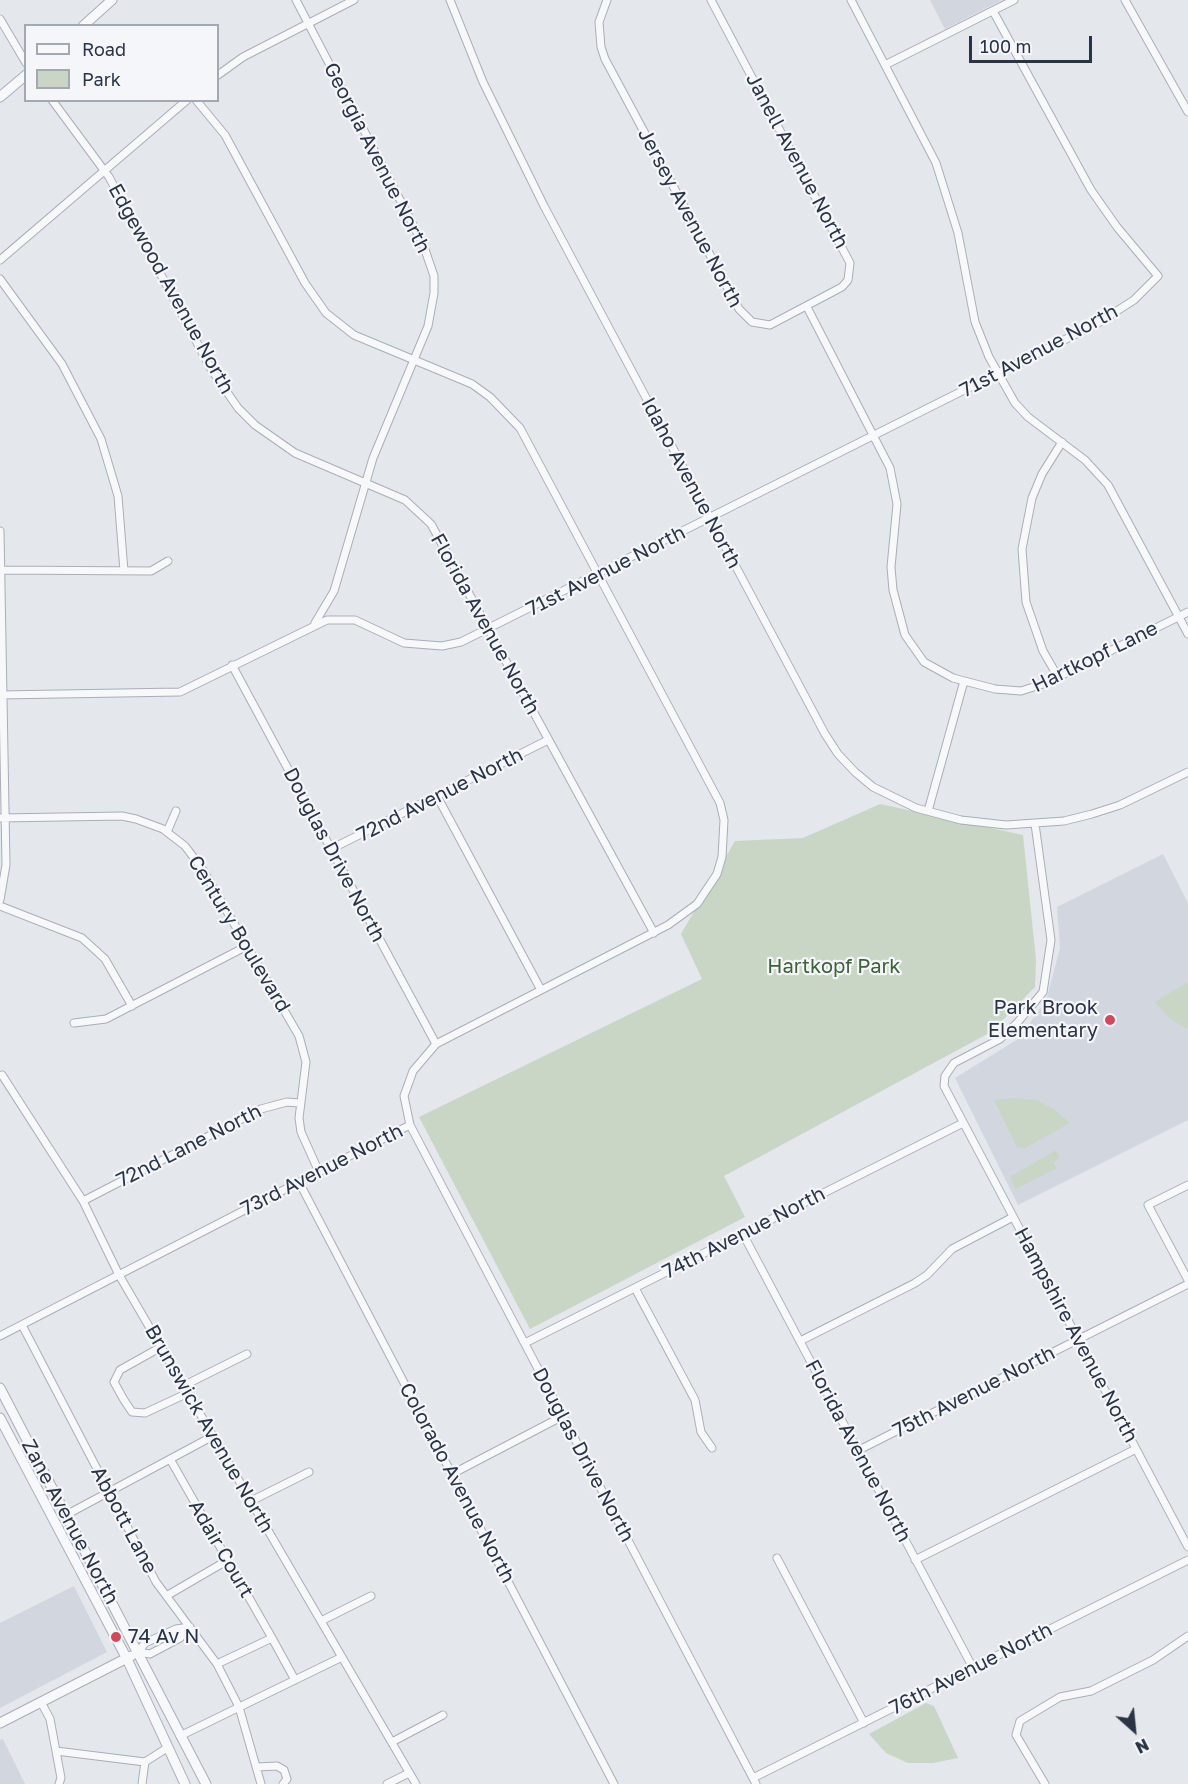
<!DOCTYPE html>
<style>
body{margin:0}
#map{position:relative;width:1188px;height:1784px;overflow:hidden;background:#e4e7ec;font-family:"Golos Text",sans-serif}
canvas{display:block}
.legend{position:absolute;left:24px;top:24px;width:195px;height:78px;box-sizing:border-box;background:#f4f6f9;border:2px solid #a4a8b1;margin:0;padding:8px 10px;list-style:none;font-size:18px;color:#2b3445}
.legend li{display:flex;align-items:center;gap:12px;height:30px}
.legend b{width:30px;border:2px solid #a4a8b1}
.north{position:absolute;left:1104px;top:1700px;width:60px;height:60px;-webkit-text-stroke:4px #f4f6f9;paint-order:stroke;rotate:153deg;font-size:16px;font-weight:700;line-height:24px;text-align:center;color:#2b3445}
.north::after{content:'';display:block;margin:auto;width:21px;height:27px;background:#2b3445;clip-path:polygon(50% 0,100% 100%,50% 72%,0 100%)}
.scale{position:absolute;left:969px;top:36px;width:123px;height:27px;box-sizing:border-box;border:3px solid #2b3445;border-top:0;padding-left:8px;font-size:18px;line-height:21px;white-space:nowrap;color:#2b3445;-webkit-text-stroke:4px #f4f6f9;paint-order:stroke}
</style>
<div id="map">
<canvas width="1188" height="1784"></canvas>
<ul class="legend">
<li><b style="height:8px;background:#f7f8fa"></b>Road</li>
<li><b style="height:16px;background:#c9d6c5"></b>Park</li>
</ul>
<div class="north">N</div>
<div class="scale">100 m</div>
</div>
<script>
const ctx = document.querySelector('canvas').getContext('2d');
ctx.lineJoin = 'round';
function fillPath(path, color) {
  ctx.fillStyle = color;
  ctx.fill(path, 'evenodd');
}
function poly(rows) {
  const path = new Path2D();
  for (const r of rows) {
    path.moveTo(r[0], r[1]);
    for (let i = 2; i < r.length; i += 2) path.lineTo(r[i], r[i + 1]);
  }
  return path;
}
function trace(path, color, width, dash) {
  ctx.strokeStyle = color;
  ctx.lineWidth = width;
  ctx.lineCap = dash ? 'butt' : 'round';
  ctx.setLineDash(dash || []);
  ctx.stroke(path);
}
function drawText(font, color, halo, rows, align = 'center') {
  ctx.font = font + ' "Golos Text",sans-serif';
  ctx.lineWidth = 4.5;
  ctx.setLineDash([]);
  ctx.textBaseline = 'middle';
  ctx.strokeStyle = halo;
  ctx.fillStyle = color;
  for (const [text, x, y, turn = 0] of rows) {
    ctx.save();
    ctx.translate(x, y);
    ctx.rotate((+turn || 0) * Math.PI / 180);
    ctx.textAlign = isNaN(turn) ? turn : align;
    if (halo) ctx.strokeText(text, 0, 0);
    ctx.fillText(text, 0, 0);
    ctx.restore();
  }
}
fillPath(poly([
 [930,0,1002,0,945,29],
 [1163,854,1188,903,1188,1120,1018,1205,955,1078,1018,1039,1046,1001,1060,948,1057,907],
 [74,1586,107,1652,0,1708,0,1623],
 [3,1739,25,1784,0,1784,0,1740]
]), '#d2d6de');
fillPath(poly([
 [880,804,1023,835,1036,960,1035,987,991,1032,724,1176,745,1217,530,1329,419,1117,702,979,681,934,735,841,803,838],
 [1188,982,1188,1029,1170,1019,1155,1002],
 [1015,1098,1037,1100,1054,1109,1070,1123,1025,1148,1017,1147,994,1100],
 [1056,1150,1060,1158,1053,1162,1057,1168,1016,1189,1010,1177],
 [926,1703,934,1706,958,1758,933,1763,908,1763,886,1753,869,1734]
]), '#c9d6c5');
const minor = poly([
 [296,0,423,244,434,276,434,293,428,326,373,458,334,591,315,623],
 [450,0,483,82,544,206,825,734,838,754,855,772,873,787,916,808,961,820,1006,825,1064,821,1092,814,1120,805,1188,772],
 [607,0,599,22,601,47,605,59,739,309,752,322,770,325,842,287,848,280,850,263,711,0],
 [851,0,936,163,958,233,975,322,989,357,1015,403,1028,417,1085,460,1108,485,1188,634],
 [1125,0,1188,112],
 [0,19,26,63],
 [885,65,1014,0],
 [218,75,243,57,354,0],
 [52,100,109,177,211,369,238,408,255,425,295,453,405,500,431,524,654,933],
 [196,100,225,135,305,283,326,313,354,335,472,384,490,397,520,428,720,803,724,820,722,857,717,874,697,904,668,925,436,1044,413,1071,404,1096,410,1125,756,1784],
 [0,260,187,100],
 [0,279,62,364,101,439,118,496,124,571],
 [807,307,890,468,897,504,891,567,893,590,905,635,924,662,953,678,995,689,1021,691,1046,683,1188,612],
 [0,531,6,865,0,900],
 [1,570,151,571,168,561],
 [232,665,436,1044],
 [1058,677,1043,651,1026,602,1022,549,1032,498,1042,474,1062,442],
 [0,695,180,692,327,620,355,620,404,643,442,646,461,642,1098,323,1134,300,1158,276,1117,227,1091,190,993,11],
 [437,796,541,990],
 [928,811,964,681],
 [0,818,122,816,136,819,163,829,185,846,203,870,299,1036,306,1062,299,1118,301,1132,319,1172],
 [1035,824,1051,940,1043,992,1017,1023,1000,1039,954,1063,945,1076,944,1086,1188,1547],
 [167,832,176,811],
 [331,849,548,740],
 [0,906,82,938,105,959,132,1006],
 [74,1023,106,1019,247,946],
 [2,1075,83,1201,119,1275,416,1784],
 [299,1182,614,1784],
 [1188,1185,1148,1205,1188,1280],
 [83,1201,261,1109,287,1102,299,1103],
 [743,1234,973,1668],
 [635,1288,695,1400,701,1432,712,1448],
 [22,1325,156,1582,217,1664,239,1707,261,1784],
 [0,1336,410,1125],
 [800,1341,915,1283,927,1275,952,1249,1013,1217],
 [525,1343,963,1123],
 [161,1347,120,1370,114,1382,124,1400,132,1412,145,1413,188,1393],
 [183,1386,247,1354],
 [857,1451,1188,1284],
 [170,1459,272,1638],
 [452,1474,563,1416],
 [251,1501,309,1472],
 [66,1515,213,1436],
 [777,1558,864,1723],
 [915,1560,1136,1449],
 [168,1595,228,1560],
 [321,1621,371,1596],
 [190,1627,180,1638,150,1654,138,1652,145,1643,176,1629,190,1627],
 [217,1664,272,1638,295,1680],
 [41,1702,50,1719,61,1778,59,1784],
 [180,1736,342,1657],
 [392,1742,443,1715],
 [56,1751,145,1762,167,1748],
 [257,1767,277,1766,284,1770,287,1779,283,1784],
 [753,1778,1188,1560],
 [142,1784,145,1762],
 [387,1784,409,1773],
 [1045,1784,1016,1735,1020,1721,1060,1697,1091,1691,1153,1660,1188,1636]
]);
const tertiary = poly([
 [83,26,112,0],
 [0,97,26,75],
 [0,1388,206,1784],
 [0,1418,127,1659,185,1784],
 [0,1723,131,1656]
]);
trace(minor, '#a9aeb7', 9);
trace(tertiary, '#a9aeb7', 11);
trace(minor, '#f7f8fa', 7);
trace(tertiary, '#f7f8fa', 9);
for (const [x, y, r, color] of [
 [1110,1020,6,"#d1495b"],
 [116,1637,6,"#d1495b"]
]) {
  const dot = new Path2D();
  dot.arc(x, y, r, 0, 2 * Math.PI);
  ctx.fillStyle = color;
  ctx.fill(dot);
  trace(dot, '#f4f6f9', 2);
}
drawText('20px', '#2b3445', '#f4f6f9', [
 ["Georgia Avenue North",377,158,63],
 ["Janell Avenue North",797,161,62],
 ["Jersey Avenue North",690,218,62],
 ["Edgewood Avenue North",171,289,61],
 ["71st Avenue North",1039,351,-28],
 ["Idaho Avenue North",691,483,62],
 ["71st Avenue North",606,571,-27],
 ["Florida Avenue North",485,624,61],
 ["Hartkopf Lane",1095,657,-26],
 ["72nd Avenue North",440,795,-27],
 ["Douglas Drive North",334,855,62],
 ["Century Boulevard",239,934,59],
 ["72nd Lane North",189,1146,-27],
 ["73rd Avenue North",322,1170,-27],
 ["74th Avenue North",744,1233,-27],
 ["Hampshire Avenue North",1076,1335,62],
 ["75th Avenue North",974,1392,-27],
 ["Brunswick Avenue North",209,1429,60],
 ["Florida Avenue North",858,1451,62],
 ["Douglas Drive North",583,1455,62],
 ["Colorado Avenue North",457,1483,62],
 ["Abbott Lane",124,1520,62],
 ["Zane Avenue North",70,1522,62],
 ["Adair Court",221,1549,60],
 ["76th Avenue North",971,1669,-27]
]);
drawText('20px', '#3f6138', '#f4f6f9', [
 ["Hartkopf Park",834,967]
]);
drawText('20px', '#2b3445', '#f4f6f9', [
 ["Park Brook",1098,1008],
 ["Elementary",1098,1031],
 ["74 Av N",128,1637,"left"]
], 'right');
</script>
